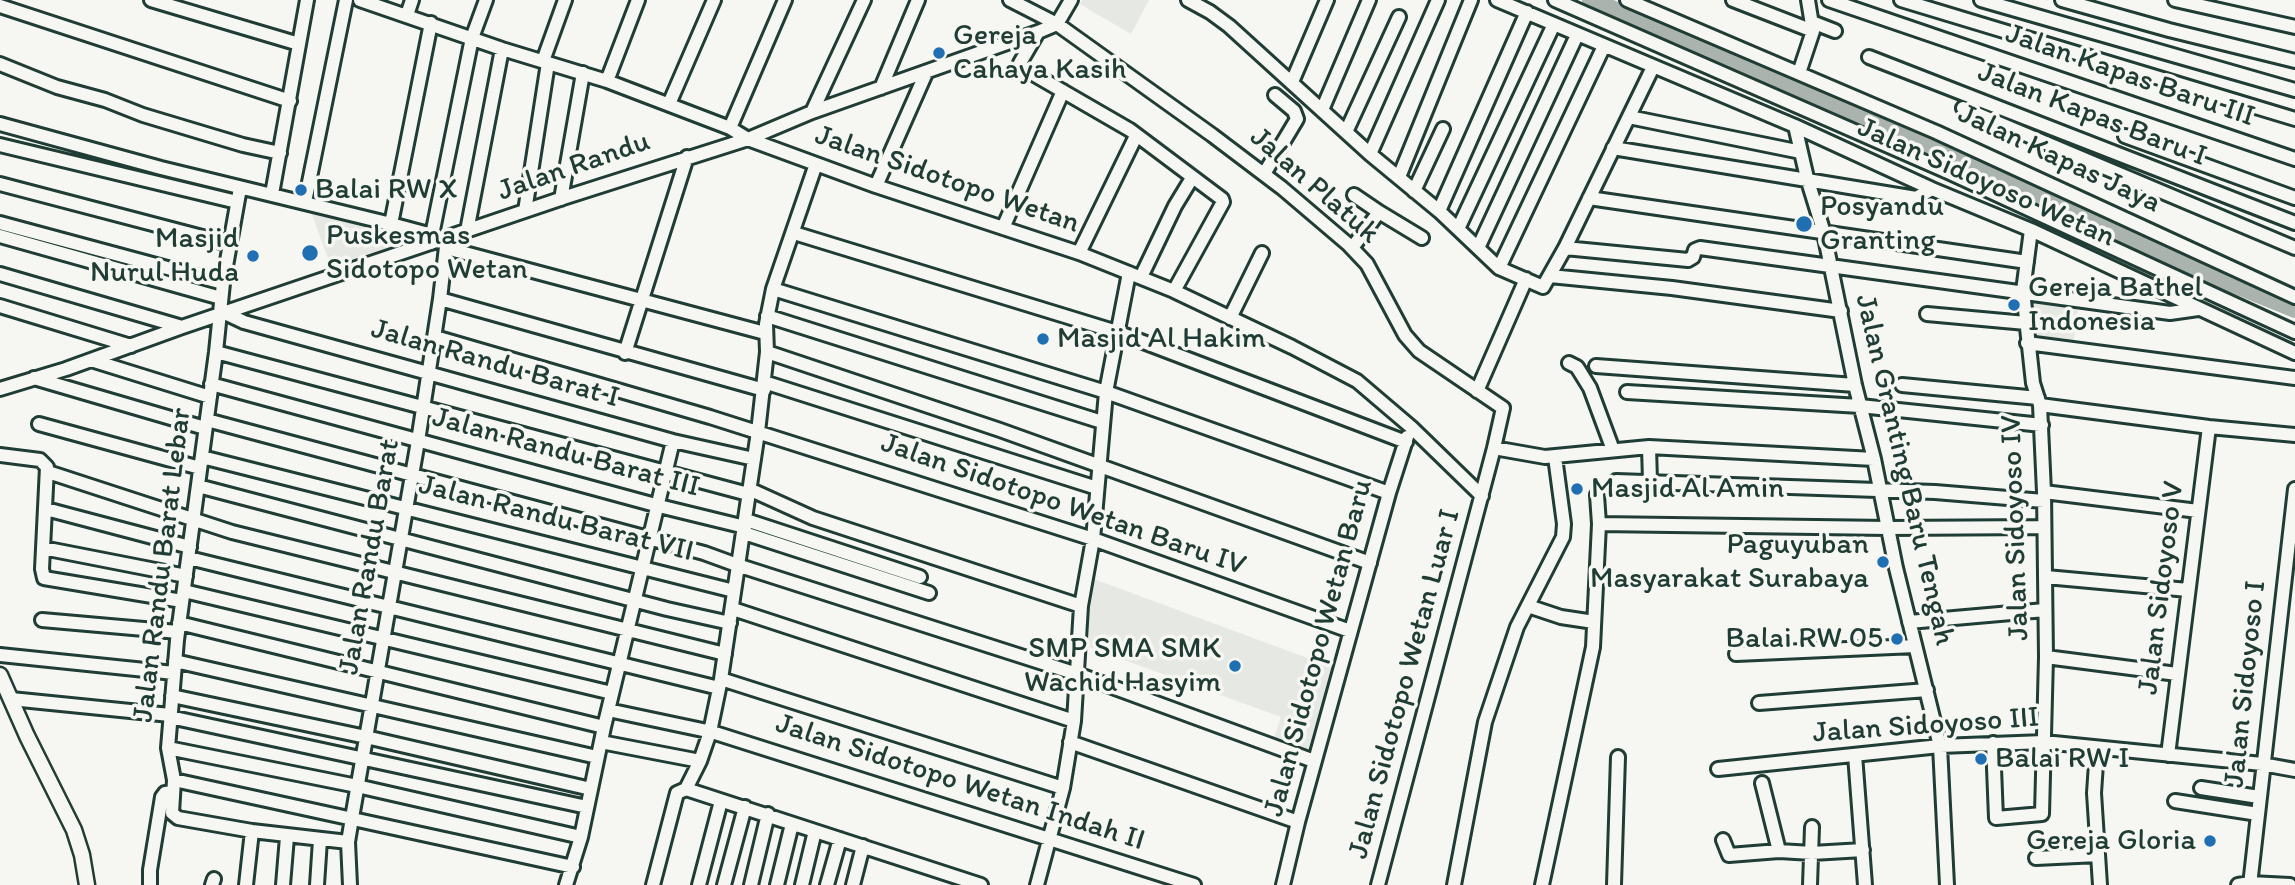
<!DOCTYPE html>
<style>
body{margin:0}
canvas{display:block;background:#f6f6f2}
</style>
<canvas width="2295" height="885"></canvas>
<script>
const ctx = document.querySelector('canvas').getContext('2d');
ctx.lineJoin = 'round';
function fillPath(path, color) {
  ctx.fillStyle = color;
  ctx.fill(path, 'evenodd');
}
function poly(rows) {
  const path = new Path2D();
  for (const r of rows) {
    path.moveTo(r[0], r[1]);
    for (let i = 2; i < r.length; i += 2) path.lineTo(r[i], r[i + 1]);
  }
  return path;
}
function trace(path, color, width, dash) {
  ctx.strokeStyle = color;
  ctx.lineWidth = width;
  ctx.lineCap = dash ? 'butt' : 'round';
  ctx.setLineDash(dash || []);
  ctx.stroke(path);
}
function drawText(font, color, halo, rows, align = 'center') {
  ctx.font = font + ' Itim,sans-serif';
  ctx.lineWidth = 7;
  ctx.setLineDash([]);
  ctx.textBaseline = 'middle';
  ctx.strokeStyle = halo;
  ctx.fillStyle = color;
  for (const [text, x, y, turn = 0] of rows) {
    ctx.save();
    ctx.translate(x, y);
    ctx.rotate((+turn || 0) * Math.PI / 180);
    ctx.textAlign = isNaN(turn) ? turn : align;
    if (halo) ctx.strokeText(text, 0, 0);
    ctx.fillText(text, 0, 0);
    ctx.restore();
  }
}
fillPath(poly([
 [1082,0,1149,0,1131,34,1080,4],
 [308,204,415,238,417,243,333,272],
 [2033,295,2079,302,2073,347,2034,343],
 [1091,578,1337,669,1309,756,1272,744,1281,717,1083,645]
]), '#e6e8e4');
trace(poly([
 [1591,0,1919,143,2194,268,2295,309]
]), '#aab3ae', 18);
const minor = poly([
 [151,0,299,44],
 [360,0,502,49,607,81,730,128,748,139,876,186,1079,253,1174,291,1292,347,1357,381,1411,427,1482,496],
 [1010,0,1057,24,1212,135,1282,188,1349,245,1367,264,1405,335,1419,351,1503,408,1494,448,1378,885],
 [1188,0,1210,12,1229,26,1370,154,1439,211,1499,268,1543,287,1565,248,1653,67],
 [1497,0,1795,126,1932,189,2031,230,2295,353],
 [1555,0,1948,172,2295,332],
 [1627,0,1936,132,2295,297],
 [1733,0,1813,31],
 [1829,0,2295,159],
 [1901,0,2295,119],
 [1981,0,2295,90],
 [2062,0,2169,30,2295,61],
 [2175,0,2295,27],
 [0,6,290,101],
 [407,15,412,0],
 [1812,22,1835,31],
 [1038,32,1020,63,1021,67,1130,130,1222,199,1223,202,1174,291],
 [1869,57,2295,223],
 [543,61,565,0],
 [0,64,57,87,105,100,143,115,243,145,280,153],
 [1799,73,1813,31,1808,0],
 [607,81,638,0],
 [1292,82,1327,0],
 [881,88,918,0],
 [669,104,714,0],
 [1963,108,2295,248],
 [1322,110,1369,0],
 [812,112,864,0],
 [1629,117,1801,152],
 [0,124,161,168,391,224,432,235,431,243],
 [1795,126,1807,178,1824,233,1855,385,1874,459,1896,568,1940,746,1947,885],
 [730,128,785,0],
 [1346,132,1399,17],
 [2125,136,2295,198],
 [0,145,237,202],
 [1613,148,1916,198,1932,189],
 [1370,154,1438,0],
 [1264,174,1297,119,1294,111,1275,95],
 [1399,177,1471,0],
 [0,184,229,244],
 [876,186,926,73],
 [240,188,223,283,216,352,177,640,168,748,174,780,172,813,178,818,252,831,348,842],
 [1414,191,1443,129],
 [272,194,307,0],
 [1354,195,1379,212],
 [1589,198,2027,262],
 [561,199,583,73],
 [305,202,346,0],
 [525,211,548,63],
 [1439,211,1527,12],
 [0,223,223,283],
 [391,224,431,23],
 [1003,228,1063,91],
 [1458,229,1554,24],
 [467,231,502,49],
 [794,233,1117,332,1406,442],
 [432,235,472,38,486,0],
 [0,236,221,298],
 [446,248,765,333],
 [1352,248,1379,212,1422,238],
 [1478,248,1577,35],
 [1565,248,1688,260,1693,257,1695,250,1700,248,2170,313,2198,309],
 [1079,253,1136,136],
 [1499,268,1604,46],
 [0,274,182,327],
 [1550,276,1672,288,1841,311],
 [1141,277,1175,206,1192,178],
 [773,289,1106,392,1389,493],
 [440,299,764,390],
 [0,306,131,346],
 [225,313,244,322,673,441,754,459],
 [1927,314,2026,323],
 [767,316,1102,422],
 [1230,318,1262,253],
 [435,337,710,417,1093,539,1350,631],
 [2027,343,2295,378],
 [216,352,748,494],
 [767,352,1000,430,1370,563],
 [625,353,687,157],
 [91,360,210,397],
 [1569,363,1577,367,1590,388,1613,450],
 [1596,366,1855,385],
 [34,378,205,428],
 [764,382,1097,488],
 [211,384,659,506,745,527],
 [1902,385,2038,398],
 [0,389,66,369,182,327,566,197,748,139,812,112,1038,32,1057,24,1071,0],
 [1477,391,1526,279],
 [1627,392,1860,406,2042,425],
 [2040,405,2209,427,2295,435],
 [207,420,704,553,737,565,1077,674,1314,761],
 [39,424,200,468],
 [1649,447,1650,481],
 [1494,448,1545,457,1649,447,1874,459],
 [0,455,40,460,47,467,42,569,44,578,182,601],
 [202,457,734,591],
 [48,472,232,532,725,654],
 [1616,481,1935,492,2044,501],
 [198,486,667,609,730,623],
 [749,489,813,518,1081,606],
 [2044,492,2198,511],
 [46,509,190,547],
 [746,520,920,577],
 [1599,524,1888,528,2044,527],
 [744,533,929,593],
 [43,548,186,576],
 [189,558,719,688],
 [2046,577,2188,590],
 [184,591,612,693],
 [1528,606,1561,617,1594,622],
 [733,609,1074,721],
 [42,620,178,632],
 [1909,622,2045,610],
 [179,623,604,727],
 [1736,654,1915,646],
 [0,655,174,673],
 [2046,657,2177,674],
 [175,661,597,757],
 [721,679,1063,788],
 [172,696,366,737,591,789],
 [11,699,170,715],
 [1759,703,1927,690],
 [608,710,712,732,1194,885],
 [170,717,587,807],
 [601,742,700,761],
 [1070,742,1298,822],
 [1993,743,1996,818,2042,814,2046,657,2044,492,2040,405,2033,383,2023,291,2031,230],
 [168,748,357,786,581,837],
 [2097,749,2094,793,2100,885],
 [1855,755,1865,885],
 [2168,755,2209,427],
 [1718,769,1940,746,2044,742,2262,764,2295,770],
 [174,780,573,867],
 [2201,788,2259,797],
 [686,789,700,761,710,732,721,679,758,432,767,352,766,324,773,289,816,164],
 [686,789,981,885],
 [2175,801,2258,814],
 [1723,840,1729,855,1779,851,1762,783],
 [1779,851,1812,853,1863,850],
 [2036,858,2098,855],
 [150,885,150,870,162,797,165,793,173,792],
 [212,885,214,879],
 [246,885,252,831],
 [283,885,287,837],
 [317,885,320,840],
 [350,885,348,842,352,818,418,441,440,299,447,238],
 [566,885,581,837,604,727,673,441],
 [653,885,677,793,686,789],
 [699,885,721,801],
 [724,885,745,807],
 [751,885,768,814],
 [777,885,792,824],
 [802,885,815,831],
 [827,885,840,839],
 [853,885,863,846],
 [1037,885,1063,788,1074,721,1081,606,1093,539,1106,392,1129,273],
 [1283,885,1298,822,1389,493,1407,437],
 [1454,885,1485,722,1517,627,1563,537,1564,524,1555,457],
 [1542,885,1593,647,1599,524,1597,495],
 [1614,885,1618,757],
 [1810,885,1812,827],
 [2238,885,2250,883,2290,885],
 [2250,885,2295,489]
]);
const major = poly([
 [0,675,27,736,74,830,82,855,87,885]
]);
trace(minor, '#1f3d34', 18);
trace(major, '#1f3d34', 19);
trace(minor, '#f6f6f2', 12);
trace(major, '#f6f6f2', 14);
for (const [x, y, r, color] of [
 [939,53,7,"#1f6fb2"],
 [301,190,7,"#1f6fb2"],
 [1804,224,9,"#1f6fb2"],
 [310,253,9,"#1f6fb2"],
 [253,256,7,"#1f6fb2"],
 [2014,305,7,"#1f6fb2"],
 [1043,339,7,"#1f6fb2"],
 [1577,489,7,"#1f6fb2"],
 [1883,562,7,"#1f6fb2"],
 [1897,639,7,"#1f6fb2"],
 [1235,666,7,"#1f6fb2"],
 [1981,759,7,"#1f6fb2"],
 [2210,841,7,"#1f6fb2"]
]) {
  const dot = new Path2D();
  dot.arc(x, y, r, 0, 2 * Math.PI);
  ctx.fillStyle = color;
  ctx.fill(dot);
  trace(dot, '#f6f6f2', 2.5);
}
drawText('30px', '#1f3d34', '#f6f6f2', [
 ["Gereja",953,36],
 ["Cahaya Kasih",953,70],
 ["Balai RW X",315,190],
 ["Posyandu",1820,207],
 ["Granting",1820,241],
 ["Puskesmas",326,236],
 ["Sidotopo Wetan",326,270],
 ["Masjid",239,239,"right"],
 ["Nurul Huda",239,273,"right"],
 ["Gereja Bathel",2028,288],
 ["Indonesia",2028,322],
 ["Masjid Al Hakim",1057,339],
 ["Masjid Al Amin",1591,489],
 ["Paguyuban",1869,545,"right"],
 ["Masyarakat Surabaya",1869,579,"right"],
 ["Balai RW 05",1883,639,"right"],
 ["SMP SMA SMK",1221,649,"right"],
 ["Wachid Hasyim",1221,683,"right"],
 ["Balai RW I",1995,759],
 ["Gereja Gloria",2196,841,"right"]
], 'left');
drawText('30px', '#1f3d34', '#f6f6f2', [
 ["Jalan Kapas Baru III",2130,76,19],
 ["Jalan Kapas Baru I",2092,115,21],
 ["Jalan Kapas Jaya",2059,159,25],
 ["Jalan Randu",574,167,-19],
 ["Jalan Sidotopo Wetan",947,180,19],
 ["Jalan Sidoyoso Wetan",1986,183,24],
 ["Jalan Platuk",1314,186,41],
 ["Jalan Randu Barat I",495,364,16],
 ["Jalan Randu Barat III",566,453,15],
 ["Jalan Granting Baru Tengah",1904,470,77],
 ["Jalan Sidotopo Wetan Baru IV",1063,505,19],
 ["Jalan Randu Barat VII",556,519,14],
 ["Jalan Sidoyoso IV",2016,528,-92],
 ["Jalan Randu Barat",370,557,-80],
 ["Jalan Randu Barat Lebar",163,565,-83],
 ["Jalan Sidoyoso V",2162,588,-83],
 ["Jalan Sidotopo Wetan Baru",1319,648,-75],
 ["Jalan Sidotopo Wetan Luar I",1405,684,-75],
 ["Jalan Sidoyoso I",2246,684,-84],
 ["Jalan Sidoyoso III",1926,726,-4],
 ["Jalan Sidotopo Wetan Indah II",960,783,18]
]);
</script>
